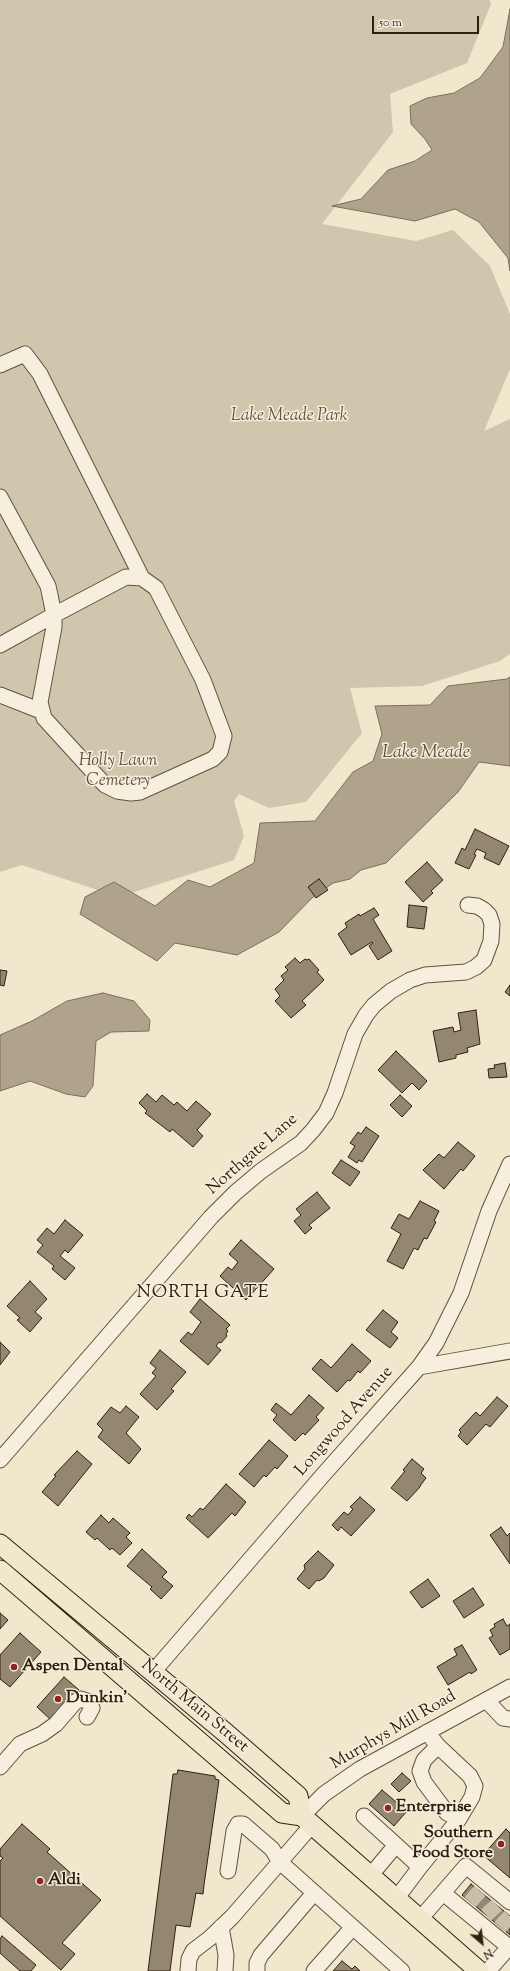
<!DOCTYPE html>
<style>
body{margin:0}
#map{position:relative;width:510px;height:1971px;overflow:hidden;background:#f1e7cd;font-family:"Sorts Mill Goudy",serif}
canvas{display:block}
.north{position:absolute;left:462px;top:1923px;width:40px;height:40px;-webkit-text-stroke:3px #f6efde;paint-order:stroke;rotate:152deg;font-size:11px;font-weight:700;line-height:16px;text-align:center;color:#30200e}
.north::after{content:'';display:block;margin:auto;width:14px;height:18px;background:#30200e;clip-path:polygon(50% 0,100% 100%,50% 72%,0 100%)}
.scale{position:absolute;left:372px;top:16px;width:107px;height:18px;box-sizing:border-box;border:2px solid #30200e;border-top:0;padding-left:5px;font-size:12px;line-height:14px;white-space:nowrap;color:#30200e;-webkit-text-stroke:3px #f6efde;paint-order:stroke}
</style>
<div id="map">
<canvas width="510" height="1971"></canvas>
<div class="north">N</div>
<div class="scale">50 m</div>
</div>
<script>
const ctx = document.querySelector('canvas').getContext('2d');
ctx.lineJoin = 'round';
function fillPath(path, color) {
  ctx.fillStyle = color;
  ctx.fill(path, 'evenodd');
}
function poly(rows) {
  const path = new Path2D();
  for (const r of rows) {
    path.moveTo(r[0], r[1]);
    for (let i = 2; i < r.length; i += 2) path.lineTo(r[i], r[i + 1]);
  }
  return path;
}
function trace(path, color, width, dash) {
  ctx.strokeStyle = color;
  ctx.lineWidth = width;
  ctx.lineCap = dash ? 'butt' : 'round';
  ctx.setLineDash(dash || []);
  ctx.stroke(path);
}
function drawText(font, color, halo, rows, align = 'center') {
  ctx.font = font + ' "Sorts Mill Goudy",serif';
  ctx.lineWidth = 3;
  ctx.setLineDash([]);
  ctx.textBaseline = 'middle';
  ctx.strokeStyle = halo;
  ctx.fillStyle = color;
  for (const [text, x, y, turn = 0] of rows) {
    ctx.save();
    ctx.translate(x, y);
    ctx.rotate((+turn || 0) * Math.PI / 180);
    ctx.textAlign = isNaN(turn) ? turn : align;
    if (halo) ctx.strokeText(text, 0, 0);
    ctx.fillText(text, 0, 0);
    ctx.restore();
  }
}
fillPath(poly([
 [0,0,490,0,491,4,467,63,390,94,393,132,322,224,416,241,453,230,490,266,510,314,510,369,484,431,510,419,510,654,500,661,422,686,350,688,362,733,306,802,269,808,239,794,234,801,244,836,234,860,119,897,22,865,0,872]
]), '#d0c5ad');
const water = poly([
 [510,9,510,271,508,258,479,222,455,209,415,221,332,206,361,199,388,170,415,161,432,150,425,139,411,124,410,106,427,98,454,93,480,78,503,47,510,9],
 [510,677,510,766,479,762,458,792,386,863,361,870,350,879,333,883,312,898,279,932,237,955,175,943,157,961,80,914,85,897,114,882,155,906,188,880,210,887,254,863,260,823,315,821,353,772,373,761,382,734,375,706,430,705,448,686,507,679,510,677],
 [103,993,134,1001,150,1020,149,1031,111,1032,96,1041,93,1086,85,1097,66,1094,30,1081,0,1091,0,1035,32,1021,67,1001,103,993]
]);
fillPath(water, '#afa38c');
trace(water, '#7c6f5a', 1);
const building = poly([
 [475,829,509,846,499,865,484,858,486,853,477,849,474,854,476,855,469,869,455,863,462,848,465,850,475,829],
 [427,862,443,880,431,891,433,893,423,902,405,882,427,862],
 [319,879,328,890,316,898,308,887,319,879],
 [409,905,427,907,424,929,407,927,409,905],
 [374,908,379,915,373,919,392,951,378,960,369,946,373,943,372,942,351,955,338,934,347,927,345,923,359,914,360,916,374,908],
 [295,958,300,963,305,959,307,960,309,959,319,970,317,972,324,980,302,1001,306,1005,291,1018,275,1001,280,996,275,989,284,980,281,976,288,970,285,967,295,958],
 [0,970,7,971,4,986,0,985,0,970],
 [510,985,510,996,505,992,510,985],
 [476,1010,480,1044,467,1048,468,1052,456,1055,456,1058,439,1062,433,1031,453,1027,454,1032,461,1030,458,1013,476,1010],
 [396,1051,427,1081,419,1090,412,1083,402,1093,378,1070,396,1051],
 [505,1063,507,1077,489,1078,488,1069,495,1068,494,1065,505,1063],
 [147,1094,156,1102,162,1095,174,1105,177,1102,187,1111,196,1101,211,1114,197,1130,203,1136,193,1147,172,1129,170,1132,145,1113,147,1111,139,1103,147,1094],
 [400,1095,412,1106,402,1117,390,1105,400,1095],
 [366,1127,379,1136,362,1162,359,1160,357,1163,348,1157,355,1146,350,1143,358,1132,361,1134,366,1127],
 [458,1142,475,1156,463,1171,461,1169,444,1189,423,1170,439,1154,444,1158,458,1142],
 [341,1160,360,1172,350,1186,332,1173,341,1160],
 [317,1192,330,1208,309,1225,312,1228,305,1234,294,1221,301,1215,296,1209,317,1192],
 [420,1201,439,1211,434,1221,436,1222,427,1239,424,1238,418,1250,414,1248,403,1269,387,1261,401,1234,391,1228,399,1214,409,1219,420,1201],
 [65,1220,83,1235,68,1253,65,1250,60,1256,75,1268,65,1280,52,1269,54,1266,37,1252,43,1245,37,1240,47,1228,54,1234,65,1220],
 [241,1240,274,1269,246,1300,220,1276,228,1267,232,1270,238,1262,229,1254,241,1240],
 [30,1281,47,1299,35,1312,42,1318,30,1332,17,1320,20,1318,7,1306,30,1281],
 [200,1299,230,1325,226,1329,228,1331,226,1334,227,1336,221,1343,219,1342,216,1346,221,1350,208,1365,180,1341,188,1332,192,1335,201,1322,190,1312,200,1299],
 [383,1310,398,1322,391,1332,398,1338,390,1348,366,1330,383,1310],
 [0,1342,10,1352,0,1365,0,1342],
 [352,1344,371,1361,360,1373,358,1371,350,1381,348,1380,337,1392,312,1369,321,1359,331,1368,352,1344],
 [160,1350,186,1372,171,1389,174,1391,157,1410,140,1394,156,1376,152,1373,156,1368,150,1363,160,1350],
 [309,1395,324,1408,316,1417,319,1420,305,1435,303,1433,295,1441,273,1420,277,1415,271,1410,276,1403,291,1415,309,1395],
 [497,1397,508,1406,490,1427,486,1424,467,1445,458,1436,461,1432,459,1430,476,1412,480,1416,497,1397],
 [126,1406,139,1417,126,1433,141,1449,129,1464,98,1437,103,1430,97,1424,111,1407,120,1413,126,1406],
 [269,1440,288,1456,277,1469,275,1467,266,1477,264,1475,254,1487,239,1474,269,1440],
 [77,1451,92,1464,58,1506,42,1492,56,1476,54,1475,77,1451],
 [412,1459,424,1469,421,1473,426,1478,420,1486,420,1487,407,1501,391,1488,405,1471,403,1470,412,1459],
 [226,1484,246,1502,235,1516,232,1513,208,1538,186,1518,189,1514,192,1517,200,1508,203,1510,226,1484],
 [360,1497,375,1510,351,1536,341,1527,338,1531,332,1525,344,1512,348,1515,353,1509,350,1507,360,1497],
 [101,1515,109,1523,113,1518,130,1533,126,1537,132,1543,120,1555,112,1548,110,1550,97,1538,95,1540,86,1532,101,1515],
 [501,1527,507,1536,510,1533,510,1564,490,1535,501,1527],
 [142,1549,167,1572,162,1577,173,1586,161,1599,150,1589,152,1587,127,1566,142,1549],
 [318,1551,334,1565,324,1578,319,1581,317,1580,309,1589,297,1579,305,1569,304,1565,318,1551],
 [428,1579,440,1596,422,1608,410,1592,428,1579],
 [473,1588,484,1605,464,1618,453,1601,473,1588],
 [0,1613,8,1620,0,1629,0,1613],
 [503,1619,507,1626,510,1624,510,1649,500,1655,489,1638,493,1636,490,1630,495,1627,494,1624,503,1619],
 [20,1633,41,1652,10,1687,0,1679,0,1655,20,1633],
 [462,1645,477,1670,471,1674,470,1672,448,1685,437,1667,457,1655,454,1649,462,1645],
 [64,1677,79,1690,51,1720,37,1707,64,1677],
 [178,1770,215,1776,215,1779,219,1780,204,1885,203,1894,196,1893,190,1927,176,1925,170,1971,148,1971,173,1774,177,1774,178,1770],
 [402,1773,411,1781,399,1792,391,1784,402,1773],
 [382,1790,407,1811,394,1826,369,1804,382,1790],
 [22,1824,50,1849,47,1852,101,1900,62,1943,75,1954,61,1970,0,1916,0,1861,3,1858,0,1856,0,1849,22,1824],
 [506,1829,510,1833,510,1878,483,1855,506,1829],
 [471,1884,510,1916,510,1935,462,1895,471,1884],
 [2,1936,36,1965,31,1971,20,1971,0,1953,0,1939,2,1936],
 [342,1961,352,1969,355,1966,360,1971,333,1971,342,1961]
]);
fillPath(building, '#948771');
trace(building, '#30200e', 1);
trace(poly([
 [470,1902,480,1891],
 [486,1915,497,1905],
 [500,1927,510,1916]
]), '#cabfa7', 15, [15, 8]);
const minor = poly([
 [0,365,25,354,40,374,142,578],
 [0,497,48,586,50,595,54,615,54,627,40,702,44,718,105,785,117,791,131,793,140,792,213,759,220,752,224,736,203,680,156,588,142,578,126,577,54,615,0,645],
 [0,695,41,711],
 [419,1367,510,1351],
 [0,1460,211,1217,235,1193,261,1171,301,1143,313,1130,326,1113,335,1093,355,1034,366,1015,374,1005,391,991,410,980,425,975,466,972,476,967,484,960,491,941,492,924,489,915,484,910,477,906,468,905],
 [153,1672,323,1475,419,1367,436,1343,461,1293,489,1211,510,1164],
 [486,1700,503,1718,510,1719],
 [438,1746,424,1760,420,1771,424,1782,447,1813,459,1819],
 [0,1767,20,1744,42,1734,56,1724,75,1702,81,1699,89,1702,92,1708,87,1717],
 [302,1816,324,1794,360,1769,510,1687],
 [364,1816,396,1845],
 [420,1867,459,1819,472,1797,475,1786,470,1776,438,1746,427,1732],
 [228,1871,234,1831,238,1824,243,1824,272,1849,280,1862,402,1971],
 [370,1876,396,1845,420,1867,396,1899],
 [443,1893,509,1947],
 [420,1919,466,1866,510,1902],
 [221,1927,226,1955,225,1971],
 [188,1971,189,1959,193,1951,210,1938,232,1917,312,1825],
 [257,1971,257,1963,261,1955,314,1893],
 [314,1971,353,1927],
 [488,1971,510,1946]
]);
const major = poly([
 [0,1544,227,1734,298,1796,302,1816,479,1971],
 [0,1570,274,1806,282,1813,302,1816]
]);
trace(minor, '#60523e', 17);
trace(major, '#30200e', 21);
trace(minor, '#f6efde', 15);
trace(major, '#f1e7cd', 19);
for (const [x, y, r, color] of [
 [14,1667,4,"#8f2418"],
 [58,1699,4,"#8f2418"],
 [388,1808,4,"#8f2418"],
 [501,1844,4,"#8f2418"],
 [40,1881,4,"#8f2418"]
]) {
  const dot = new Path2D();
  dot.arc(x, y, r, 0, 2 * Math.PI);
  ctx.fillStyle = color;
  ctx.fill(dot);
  trace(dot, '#f6efde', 1.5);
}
drawText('italic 17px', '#60523e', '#f6efde', [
 ["Lake Meade Park",289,417],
 ["Holly Lawn",118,762],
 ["Cemetery",118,782]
]);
drawText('17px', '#30200e', '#f6efde', [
 ["Northgate Lane",253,1155,-41],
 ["Longwood Avenue",345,1422,-49],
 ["North Main Street",194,1707,40],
 ["Murphys Mill Road",394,1731,-30]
]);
drawText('bold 17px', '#30200e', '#f6efde', [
 ["Aspen Dental",22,1667],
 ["Dunkin'",66,1699],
 ["Enterprise",396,1808],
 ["Southern",493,1834,"right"],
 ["Food Store",493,1854,"right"],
 ["Aldi",48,1881]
], 'left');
drawText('italic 18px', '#5c4e3a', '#f6efde', [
 ["Lake Meade",426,754]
]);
ctx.letterSpacing = '1px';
drawText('18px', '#30200e', '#f6efde', [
 ["NORTH GATE",203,1294]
]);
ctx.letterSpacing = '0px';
</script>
